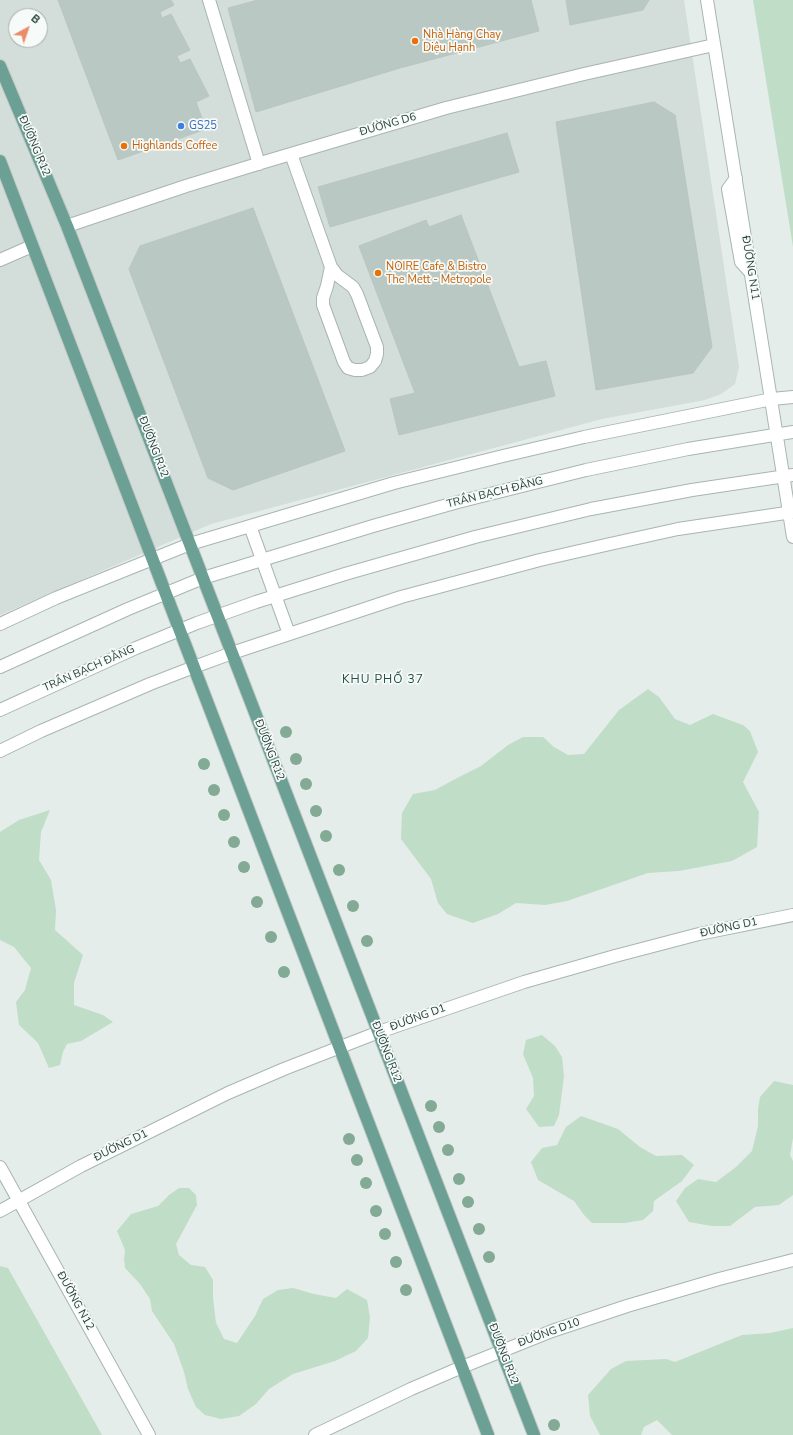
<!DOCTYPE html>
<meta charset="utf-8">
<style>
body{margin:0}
#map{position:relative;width:793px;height:1435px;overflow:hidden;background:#e5edea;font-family:"Nunito Sans",sans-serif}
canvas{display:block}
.north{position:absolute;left:8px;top:8px;width:40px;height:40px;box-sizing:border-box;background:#f6faf8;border:1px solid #a2afab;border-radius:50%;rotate:40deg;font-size:11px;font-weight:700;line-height:16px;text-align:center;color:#253e38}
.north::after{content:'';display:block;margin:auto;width:14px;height:18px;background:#e98c67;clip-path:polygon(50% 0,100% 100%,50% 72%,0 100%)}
</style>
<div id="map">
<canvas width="793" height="1435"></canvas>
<div class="north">B</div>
</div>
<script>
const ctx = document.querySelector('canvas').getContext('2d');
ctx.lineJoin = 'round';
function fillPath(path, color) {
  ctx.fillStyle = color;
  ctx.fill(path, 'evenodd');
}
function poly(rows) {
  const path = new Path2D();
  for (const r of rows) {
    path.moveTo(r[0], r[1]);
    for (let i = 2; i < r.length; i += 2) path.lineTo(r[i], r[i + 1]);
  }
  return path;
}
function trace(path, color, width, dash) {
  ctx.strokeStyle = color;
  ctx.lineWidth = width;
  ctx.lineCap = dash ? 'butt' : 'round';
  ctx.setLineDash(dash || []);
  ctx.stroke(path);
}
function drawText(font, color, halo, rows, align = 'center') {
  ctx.font = font + ' "Nunito Sans",sans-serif';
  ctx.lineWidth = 3.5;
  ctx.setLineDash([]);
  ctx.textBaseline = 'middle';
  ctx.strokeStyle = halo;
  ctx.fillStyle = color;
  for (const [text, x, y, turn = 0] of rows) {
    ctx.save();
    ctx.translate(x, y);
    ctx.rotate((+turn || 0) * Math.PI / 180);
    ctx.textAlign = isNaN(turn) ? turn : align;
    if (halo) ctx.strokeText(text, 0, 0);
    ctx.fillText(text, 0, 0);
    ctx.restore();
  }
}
fillPath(poly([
 [0,0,684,0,739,367,735,384,721,394,705,400,602,419,211,524,0,615],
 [16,16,40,16,40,40,16,40]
]), '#d3ddd9');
fillPath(poly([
 [753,0,793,0,793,247],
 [648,689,659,697,675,719,690,725,713,714,743,725,750,731,758,752,743,782,759,812,757,847,732,861,679,871,648,873,567,901,545,905,516,903,498,914,473,923,447,914,438,903,431,879,401,839,402,813,413,794,435,790,457,778,481,766,508,745,523,737,543,737,554,747,568,755,584,754,619,710],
 [50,810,41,832,39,860,51,880,56,910,55,930,83,955,74,983,74,1005,103,1015,113,1022,81,1041,67,1044,63,1052,60,1065,49,1068,38,1043,19,1025,16,1002,25,990,31,968,14,947,0,940,0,832,19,820],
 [542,1035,555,1046,562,1057,564,1076,559,1115,554,1126,539,1127,526,1109,534,1096,533,1078,523,1054,526,1040],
 [774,1081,793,1085,793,1138,790,1155,793,1161,793,1195,779,1205,755,1207,730,1226,712,1226,689,1222,676,1201,685,1188,698,1179,716,1182,736,1167,752,1151,758,1126,758,1109,760,1097],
 [581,1116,618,1129,640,1147,656,1156,682,1155,694,1165,682,1181,654,1201,653,1211,643,1220,625,1223,592,1223,584,1215,574,1201,538,1180,531,1162,542,1148,557,1145,566,1127],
 [179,1188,189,1188,196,1195,197,1205,176,1244,179,1255,191,1265,205,1267,213,1280,213,1298,216,1323,224,1339,237,1343,255,1316,263,1299,278,1290,293,1288,314,1294,336,1298,347,1289,367,1300,370,1317,368,1338,356,1351,335,1361,293,1374,269,1389,256,1404,239,1416,221,1419,205,1415,196,1407,188,1389,184,1372,174,1344,152,1311,150,1299,140,1284,125,1268,124,1259,125,1250,117,1231,131,1214,158,1206,169,1195],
 [0,1266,8,1268,102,1435,0,1435],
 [793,1328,793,1435,672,1435,657,1420,644,1427,641,1435,600,1435,590,1416,588,1395,611,1369,626,1361,666,1359,675,1362,742,1335,770,1333]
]), '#c0ddc8');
const building = poly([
 [58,0,171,0,174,5,160,12,162,18,171,14,190,50,177,56,180,63,190,59,209,96,196,102,206,129,118,160,58,0],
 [258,0,531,0,539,31,400,68,256,112,228,8,258,0],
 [566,0,649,0,643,10,570,25,566,0],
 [654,102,675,115,712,347,693,373,596,390,556,122,654,102],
 [507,133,519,172,330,227,318,187,507,133],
 [253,208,345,451,233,490,208,478,129,269,140,246,253,208],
 [461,215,519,367,546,361,555,396,399,435,390,399,415,393,359,246,426,220,429,227,461,215]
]);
fillPath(building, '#bac8c3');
trace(building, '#b8c7c1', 1);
const minor = poly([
 [209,0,259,164],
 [707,0,793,537],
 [291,154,331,267,337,275,353,287,357,294,377,347,377,354,375,361,370,367,362,370,355,370,348,368,344,362,323,305,323,298,327,286,331,267],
 [736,178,728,189,741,262,751,273],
 [67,226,186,186,264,162,446,108,584,74,714,45],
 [0,260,32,246],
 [250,526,289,634],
 [0,624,56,598,190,544,394,483,503,456,584,437,772,399,793,397],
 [0,667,128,609,203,578,373,526,458,502,586,470,688,449,793,432],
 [0,710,136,648,197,623,256,602,345,574,475,537,591,509,692,490,793,475],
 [0,751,41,731,150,684,194,667,232,653,401,597,540,560,610,544,678,529,793,512],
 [0,1167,149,1435],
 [0,1211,81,1166,228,1093,284,1069,379,1032,524,982,615,956,699,934,793,915],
 [315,1435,411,1389,462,1367,552,1331,627,1306,719,1279,793,1260]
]);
const major = poly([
 [0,66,67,226,534,1435],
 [0,161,488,1435]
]);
trace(minor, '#a8b5b1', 14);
trace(major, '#c2c9c7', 14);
trace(minor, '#fff', 12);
trace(major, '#6ca094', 12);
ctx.fillStyle = '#83aa94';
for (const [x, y] of [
 [286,732],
 [296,759],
 [204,764],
 [306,784],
 [214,790],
 [316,811],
 [224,815],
 [326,836],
 [234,842],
 [244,867],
 [339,870],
 [257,902],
 [353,906],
 [271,937],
 [367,941],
 [284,972],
 [431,1106],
 [439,1127],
 [349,1139],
 [448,1150],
 [357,1160],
 [459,1179],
 [366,1183],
 [468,1202],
 [376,1211],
 [479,1229],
 [385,1234],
 [489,1257],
 [396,1262],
 [406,1290],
 [554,1425]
]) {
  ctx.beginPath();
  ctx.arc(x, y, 6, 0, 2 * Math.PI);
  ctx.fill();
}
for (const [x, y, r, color] of [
 [415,41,4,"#e8710a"],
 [181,126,4,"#3f7fe0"],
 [124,146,4,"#e8710a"],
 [378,273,4,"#e8710a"]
]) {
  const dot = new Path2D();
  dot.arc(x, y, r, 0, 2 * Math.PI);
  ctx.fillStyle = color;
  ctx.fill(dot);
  trace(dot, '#f6faf8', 1.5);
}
drawText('11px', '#c56008', '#f6faf8', [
 ["Nhà Hàng Chay",423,35],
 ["Diệu Hạnh",423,48],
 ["Highlands Coffee",132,146],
 ["NOIRE Cafe & Bistro",386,267],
 ["The Mett - Metropole",386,280]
], 'left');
drawText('11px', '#253e38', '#f6faf8', [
 ["ĐƯỜNG D6",388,125,-16],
 ["ĐƯỜNG R12",34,146,67],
 ["ĐƯỜNG N11",750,268,81],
 ["ĐƯỜNG R12",153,447,69],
 ["TRẦN BẠCH ĐẰNG",495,493,-14],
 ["TRẦN BẠCH ĐẰNG",89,669,-24],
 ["ĐƯỜNG R12",269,750,69],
 ["ĐƯỜNG D1",729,928,-12],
 ["ĐƯỜNG D1",418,1018,-20],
 ["ĐƯỜNG R12",386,1052,69],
 ["ĐƯỜNG D1",121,1146,-26],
 ["ĐƯỜNG N12",75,1301,61],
 ["ĐƯỜNG D10",549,1333,-20],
 ["ĐƯỜNG R12",503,1354,69]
]);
drawText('11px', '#366cbe', '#f6faf8', [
 ["GS25",189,126]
], 'left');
ctx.letterSpacing = '1px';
drawText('12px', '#224f46', '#f6faf8', [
 ["KHU PHỐ 37",383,680]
]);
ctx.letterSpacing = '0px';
</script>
